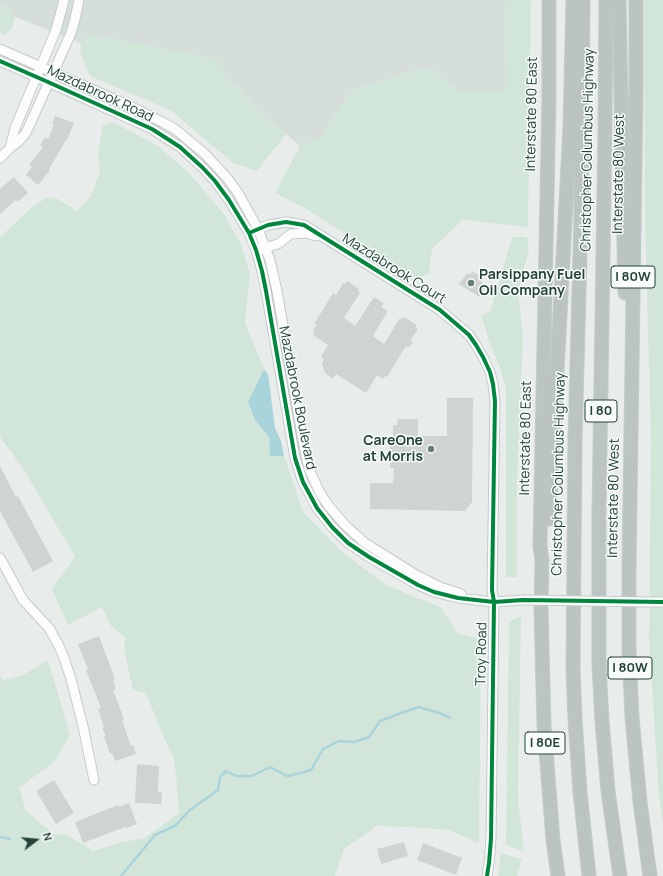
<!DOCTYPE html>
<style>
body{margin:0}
#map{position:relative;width:663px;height:876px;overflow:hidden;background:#e8edeb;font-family:Manrope,sans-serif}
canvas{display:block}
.north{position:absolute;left:16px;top:820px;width:40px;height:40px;-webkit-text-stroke:3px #f7fbf9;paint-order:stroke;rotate:74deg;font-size:11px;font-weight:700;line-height:16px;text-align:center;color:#24423a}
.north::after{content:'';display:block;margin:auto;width:14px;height:18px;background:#24423a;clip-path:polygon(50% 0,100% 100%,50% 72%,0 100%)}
</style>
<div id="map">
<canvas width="663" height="876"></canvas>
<div class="north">N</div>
</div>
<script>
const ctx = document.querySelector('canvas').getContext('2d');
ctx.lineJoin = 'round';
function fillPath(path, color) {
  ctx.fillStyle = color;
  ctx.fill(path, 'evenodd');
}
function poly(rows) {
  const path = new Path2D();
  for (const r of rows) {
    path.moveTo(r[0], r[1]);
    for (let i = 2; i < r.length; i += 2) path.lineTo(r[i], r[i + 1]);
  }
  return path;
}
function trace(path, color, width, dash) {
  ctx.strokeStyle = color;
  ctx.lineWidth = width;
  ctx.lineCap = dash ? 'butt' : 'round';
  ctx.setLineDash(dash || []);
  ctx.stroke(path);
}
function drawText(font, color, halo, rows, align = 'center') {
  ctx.font = font + ' Manrope,sans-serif';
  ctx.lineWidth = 3;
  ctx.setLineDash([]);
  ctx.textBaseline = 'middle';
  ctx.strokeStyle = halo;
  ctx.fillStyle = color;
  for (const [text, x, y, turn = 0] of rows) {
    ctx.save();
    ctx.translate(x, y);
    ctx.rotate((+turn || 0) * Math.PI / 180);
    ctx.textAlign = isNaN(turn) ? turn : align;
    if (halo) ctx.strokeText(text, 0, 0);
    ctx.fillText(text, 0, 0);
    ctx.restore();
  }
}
fillPath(poly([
 [0,0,505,0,506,90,456,90,434,70,416,70,352,91,319,139,300,146,261,113,238,87,226,79,92,35,81,43,15,17,9,9,0,4]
]), '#d6dedb');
fillPath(poly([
 [505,0,531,0,528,227,463,220,432,249,429,274,416,279,305,208,275,193,300,146,319,139,352,91,416,70,434,70,456,90,506,90],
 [644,0,663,0,663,823,659,797,649,638,651,441,645,216],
 [0,4,9,9,15,17,12,29,4,35,0,33],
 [92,35,220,59,226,79,238,87,261,113,286,134,257,171,233,163,170,110,90,76,80,53,81,43],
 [113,122,158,146,189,173,224,214,241,244,250,275,245,323,264,369,248,402,255,420,269,437,270,455,284,456,303,512,342,552,386,585,440,607,458,633,481,640,479,843,449,830,409,827,377,826,344,849,335,876,0,876,0,676,3,680,23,675,48,660,70,735,55,761,19,788,26,811,55,835,66,834,93,851,123,842,145,838,179,813,176,775,173,756,163,736,146,693,133,690,124,649,125,637,111,626,102,607,68,625,52,589,75,557,24,470,0,437,0,237,31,208,47,197,58,199,77,211,91,196,100,171,98,152,103,125],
 [512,237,527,237,529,249,518,292,523,336,517,485,517,577,506,577,506,388,499,365,490,344,481,315,490,312],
 [521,616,518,798,524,852,506,845,509,622],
 [501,853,522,859,517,876,498,876]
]), '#d1e6d8');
fillPath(poly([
 [264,369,268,374,275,428,281,441,284,456,270,456,269,437,255,420,248,402]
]), '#a9d4db');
trace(poly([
 [0,837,10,839],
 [121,876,155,835,175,826,190,810,218,790,220,777,226,771,236,776,252,776,270,767,287,776,301,773,311,770,323,749,339,741,354,742,369,737,380,721,404,712,419,707,439,713,450,718]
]), '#a9d4db', 2.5);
fillPath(poly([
 [55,116,74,123,67,140,66,140,49,169,50,170,38,185,26,175,32,167,29,165,43,147,40,145,45,137,48,139,54,125,52,124],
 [14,177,28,193,17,202,16,200,0,214,0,189],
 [472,271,483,278,481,282,487,286,479,297,459,284,467,273,470,275],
 [347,281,359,289,358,291,360,293,344,318,355,326,374,297,384,303,381,307,388,311,373,336,384,344,400,318,402,319,404,317,417,325,415,327,418,329,410,341,413,342,409,348,406,346,387,377,385,376,383,379,377,375,366,393,336,374,333,379,325,373,322,364,324,360,321,357,328,345,313,335,314,332,313,331,317,324,314,323,319,316,333,293,336,295,343,283,345,284],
 [447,398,473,398,472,502,465,511,370,509,370,483,393,483,394,468,390,468,390,437,393,437,393,425,397,425,398,419,418,419,418,436,447,436],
 [0,466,16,497,18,496,53,561,33,572,0,511],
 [99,636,115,679,113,680,116,689,113,690,124,719,122,720,131,746,133,745,136,754,115,761,112,753,110,754,104,736,106,736,102,728,104,727,98,709,101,708,86,670,88,669,78,644],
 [137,764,159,766,158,792,162,792,161,804,135,803],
 [54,780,74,813,56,824,36,791],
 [129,803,137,824,126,828,125,827,83,843,75,822,118,805,119,807],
 [404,842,408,856,381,864,377,849],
 [423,843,462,858,456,875,417,860]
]), '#cfd4d2');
const minor = poly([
 [0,49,126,104,162,122,175,129,205,154,228,179,238,193,258,229,270,260,277,291,303,441,309,469,320,493,328,505,345,525,365,543,416,575,440,587,461,594],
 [0,61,48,82,152,129,180,147,203,168,215,181,229,200,249,233,256,250,262,271,266,291,295,458,303,482,317,508,332,527,348,543,369,557,418,585,434,592,458,598,494,602,523,600],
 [10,148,15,128,56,30,64,0],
 [0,158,10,148,18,142,26,133,71,33,75,19,79,0],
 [253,231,268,225,286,222,304,225,440,310,469,335,476,345,483,357,490,372,493,384,495,401,492,590,494,602,491,839,489,863,487,876],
 [261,249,278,244,291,234,305,233,316,236],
 [0,558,23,600,49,628,59,646,64,658,71,679,83,726,94,780],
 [649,602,663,602]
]);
const highway = poly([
 [549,0,549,97,540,546,542,560,541,609,544,725,553,840,558,876],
 [583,0,581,217,575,439,573,670,575,719,580,792,589,876],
 [606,0,605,130,599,511,599,666,602,721,608,791,620,876],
 [619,0,625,293],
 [636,0,636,95,629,569,629,652,632,717,640,802,650,876],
 [549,519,570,128,573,0]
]);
trace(minor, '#c5cac8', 11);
trace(highway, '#c3ccc9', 15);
trace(minor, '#fcfcfc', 9);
trace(highway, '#bcc4c2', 13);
const minorBridge = poly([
 [523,600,649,602]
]);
trace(minorBridge, '#c5cac8', 11, []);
trace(minorBridge, '#fcfcfc', 9);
trace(poly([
 [0,61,48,82,152,129,180,147,203,168,215,181,229,200,249,233,256,250,262,271,266,291,295,458,303,482,317,508,332,527,348,543,369,557,418,585,434,592,458,598,494,602,523,600,663,602],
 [249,233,268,225,286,222,304,225,440,310,469,335,476,345,483,357,490,372,493,384,495,401,492,590,494,602,491,839,489,863,487,876]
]), '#00873e', 4);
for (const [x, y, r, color] of [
 [471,283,4,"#697e78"],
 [431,449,4,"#697e78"]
]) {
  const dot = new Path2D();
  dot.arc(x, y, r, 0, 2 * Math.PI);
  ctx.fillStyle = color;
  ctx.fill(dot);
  trace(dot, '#f7fbf9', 1.5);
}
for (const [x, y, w] of [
 [633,277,44],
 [601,411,32],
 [630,668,44],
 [545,743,40]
]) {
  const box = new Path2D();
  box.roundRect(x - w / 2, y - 11, w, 22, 3);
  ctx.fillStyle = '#f7fbf9';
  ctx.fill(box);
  trace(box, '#24423a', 1);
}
drawText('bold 13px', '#24423a', null, [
 ["I 80W",633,277],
 ["I 80",601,411],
 ["I 80W",630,668],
 ["I 80E",545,743]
]);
drawText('14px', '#24423a', '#f7fbf9', [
 ["Mazdabrook Road",100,94,25],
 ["Interstate 80 East",532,114,-89],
 ["Christopher Columbus Highway",588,150,-89],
 ["Interstate 80 West",619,174,-89],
 ["Mazdabrook Court",394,269,32],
 ["Mazdabrook Boulevard",297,398,79],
 ["Interstate 80 East",526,438,-89],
 ["Christopher Columbus Highway",559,474,-89],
 ["Interstate 80 West",614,498,-89],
 ["Troy Road",482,654,-89]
]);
drawText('bold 14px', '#24423a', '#f7fbf9', [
 ["Parsippany Fuel",479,275],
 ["Oil Company",479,291],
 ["CareOne",423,441,"right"],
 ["at Morris",423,457,"right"]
], 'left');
</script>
